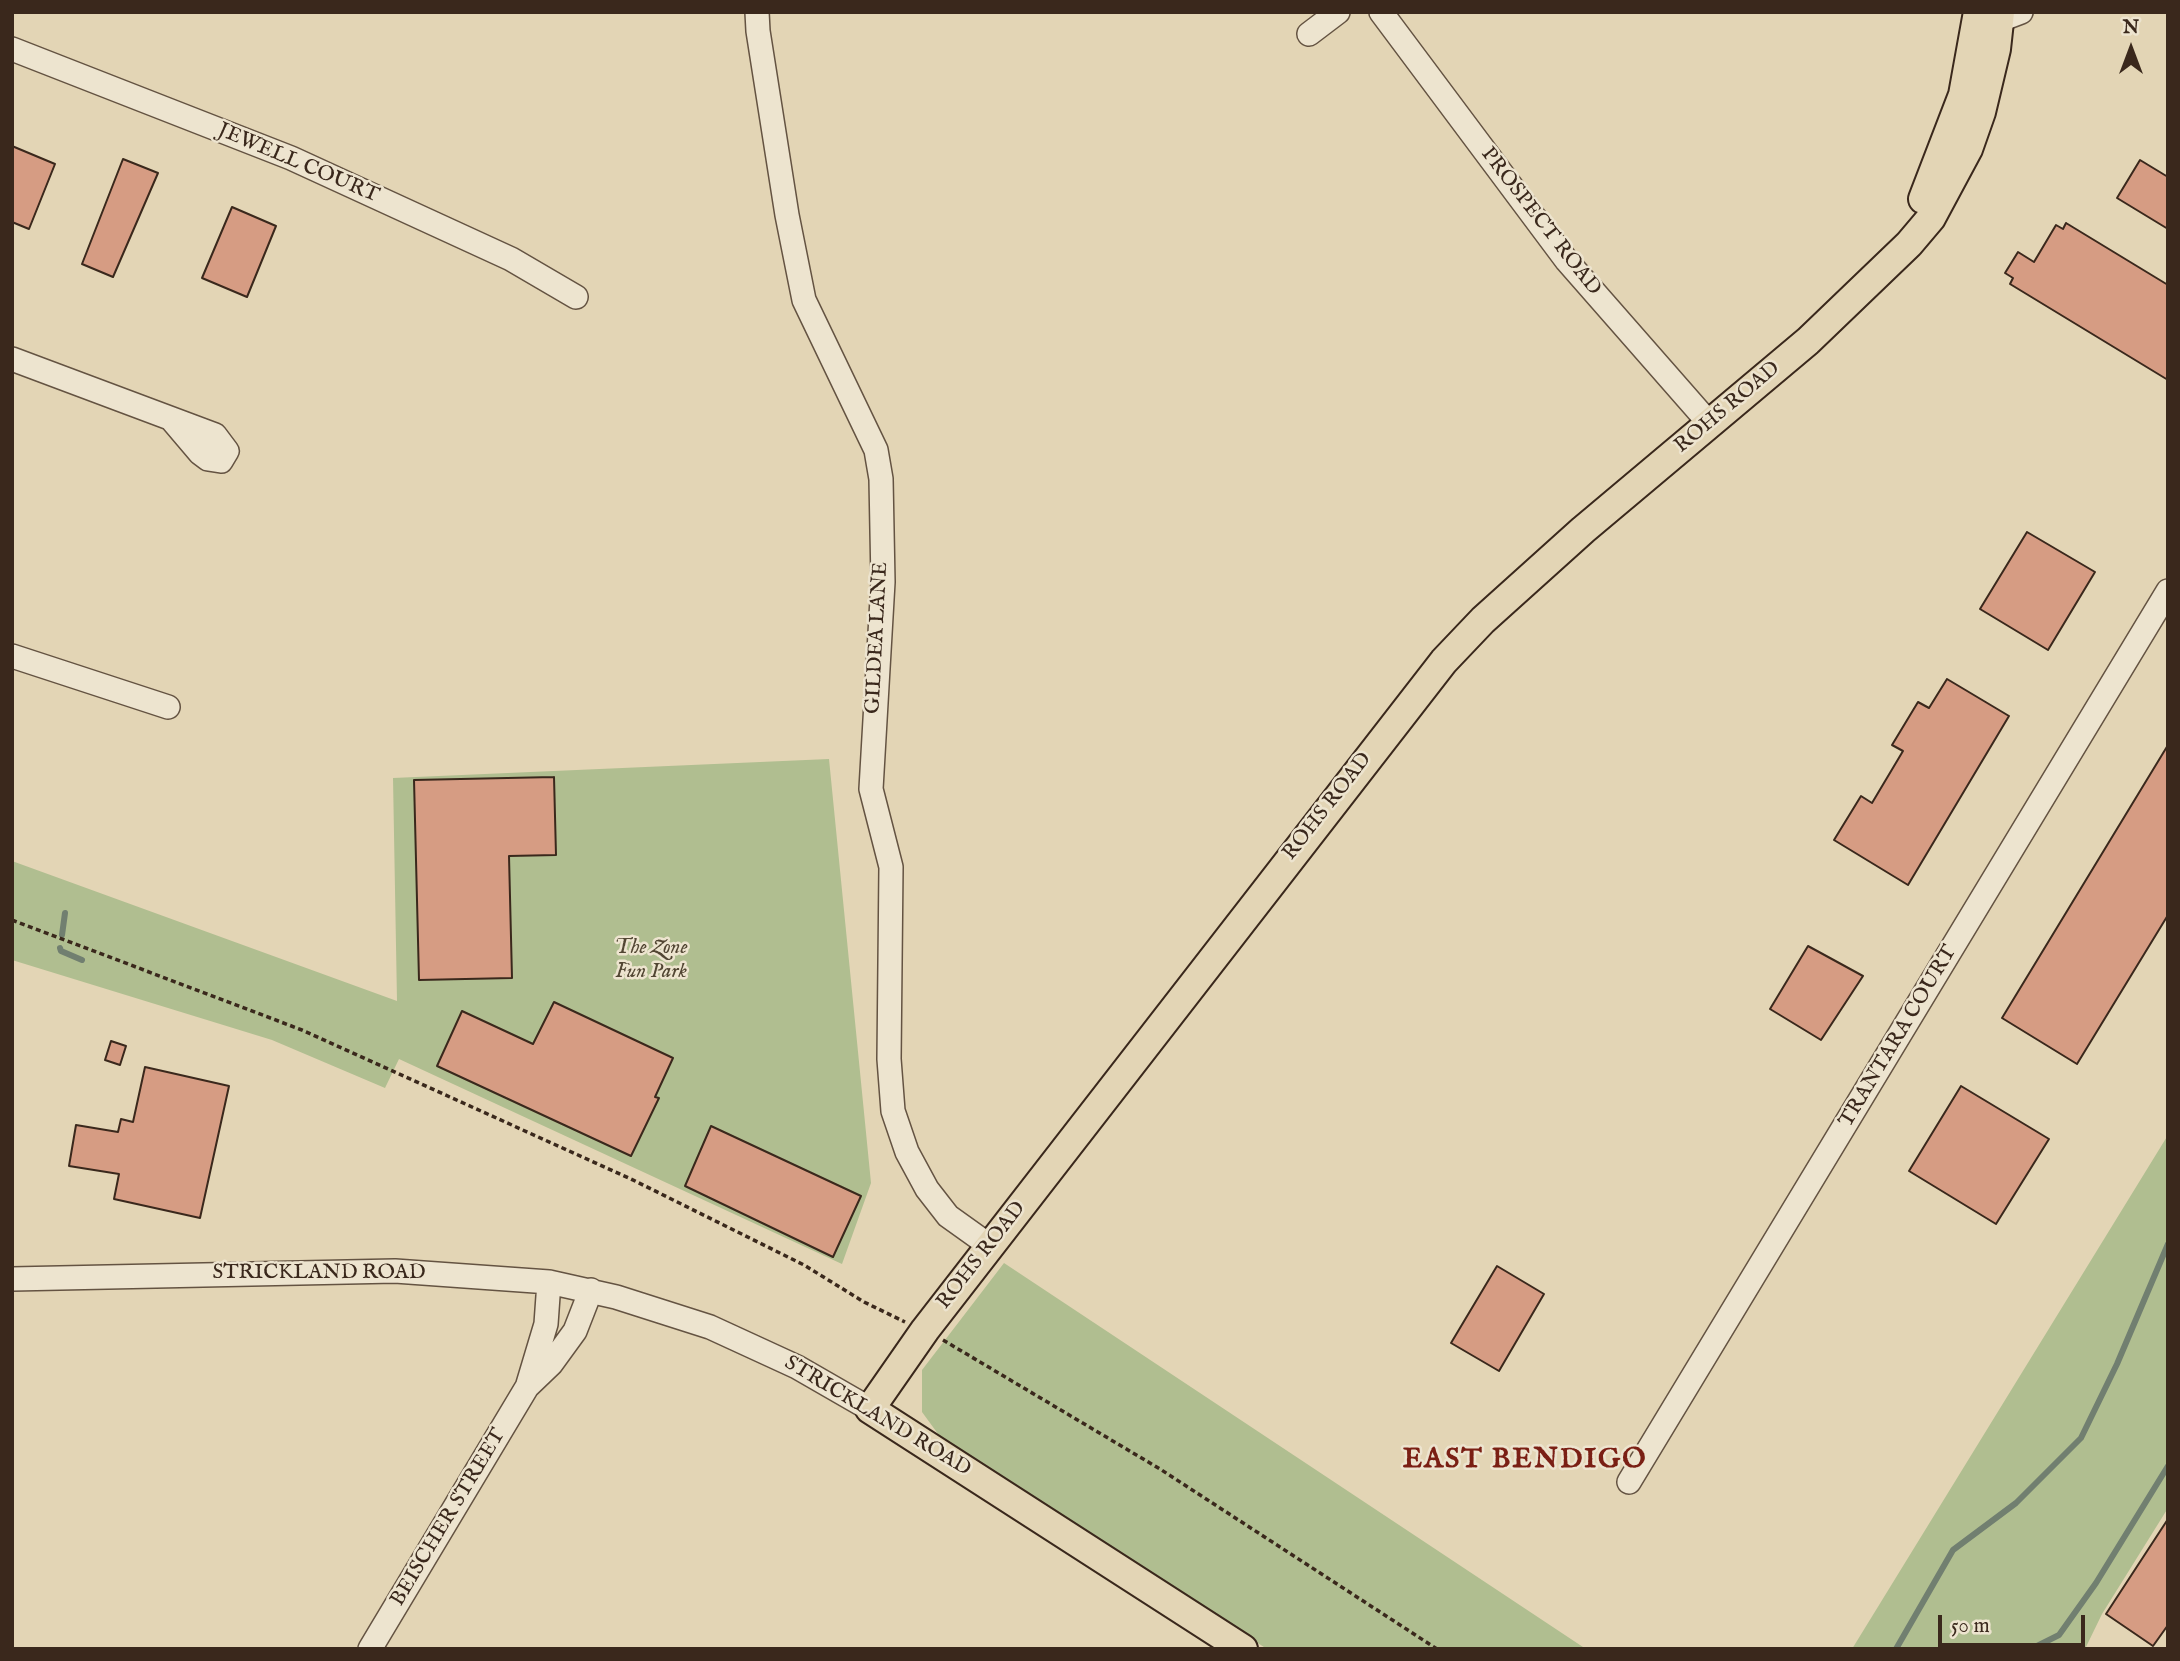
<!DOCTYPE html>
<style>
body{margin:0}
#map{position:relative;width:2180px;height:1661px;overflow:hidden;background:#e3d5b5;font-family:"IM FELL English",serif}
canvas{display:block}
.frame{position:absolute;inset:0;border:14px solid #3a281c;pointer-events:none}
.north{position:absolute;left:2096px;top:14px;width:70px;height:70px;-webkit-text-stroke:5px #ede4cf;paint-order:stroke;rotate:0deg;font-size:19px;font-weight:700;line-height:28px;text-align:center;color:#3a281c}
.north::after{content:'';display:block;margin:auto;width:24px;height:32px;background:#3a281c;clip-path:polygon(50% 0,100% 100%,50% 72%,0 100%)}
.scale{position:absolute;left:1938px;top:1615px;width:147px;height:32px;box-sizing:border-box;border:4px solid #3a281c;border-top:0;padding-left:9px;font-size:21px;line-height:24px;white-space:nowrap;color:#3a281c;-webkit-text-stroke:5px #ede4cf;paint-order:stroke}
</style>
<div id="map">
<canvas width="2180" height="1661"></canvas>
<div class="frame"></div>
<div class="north">N</div>
<div class="scale">50 m</div>
</div>
<script>
const ctx = document.querySelector('canvas').getContext('2d');
ctx.lineJoin = 'round';
function fillPath(path, color) {
  ctx.fillStyle = color;
  ctx.fill(path, 'evenodd');
}
function poly(rows) {
  const path = new Path2D();
  for (const r of rows) {
    path.moveTo(r[0], r[1]);
    for (let i = 2; i < r.length; i += 2) path.lineTo(r[i], r[i + 1]);
  }
  return path;
}
function trace(path, color, width, dash) {
  ctx.strokeStyle = color;
  ctx.lineWidth = width;
  ctx.lineCap = dash ? 'butt' : 'round';
  ctx.setLineDash(dash || []);
  ctx.stroke(path);
}
function drawText(font, color, halo, rows, align = 'center') {
  ctx.font = font + ' "IM FELL English",serif';
  ctx.lineWidth = 5;
  ctx.setLineDash([]);
  ctx.textBaseline = 'middle';
  ctx.strokeStyle = halo;
  ctx.fillStyle = color;
  for (const [text, x, y, turn = 0] of rows) {
    ctx.save();
    ctx.translate(x, y);
    ctx.rotate((+turn || 0) * Math.PI / 180);
    ctx.textAlign = isNaN(turn) ? turn : align;
    if (halo) ctx.strokeText(text, 0, 0);
    ctx.fillText(text, 0, 0);
    ctx.restore();
  }
}
fillPath(poly([
 [829,759,871,1183,842,1264,399,1059,385,1088,272,1040,12,960,12,861,397,1001,393,778],
 [2168,1135,2168,1508,2102,1614,2085,1649,1852,1649],
 [1004,1263,1586,1649,1267,1649,941,1438,922,1412,922,1370]
]), '#b0be90');
trace(poly([
 [62,935,65,913],
 [60,948,61,951,82,960],
 [1896,1649,1953,1550,2016,1503,2081,1438,2117,1364,2168,1244],
 [2031,1649,2059,1635,2096,1583,2168,1466]
]), '#717f70', 6);
const building = poly([
 [12,146,55,164,29,229,12,222,12,146],
 [123,159,158,173,113,277,82,264,123,159],
 [2140,160,2168,177,2168,229,2117,198,2140,160],
 [232,207,276,226,247,297,202,278,232,207],
 [2066,223,2168,285,2168,380,2010,284,2013,278,2005,273,2018,252,2034,262,2056,225,2063,229,2066,223],
 [2027,532,2095,572,2048,650,1980,609,2027,532],
 [1947,679,2009,716,1908,885,1834,840,1861,796,1872,803,1903,751,1892,745,1918,702,1929,708,1947,679],
 [2168,745,2168,915,2077,1064,2002,1018,2168,745],
 [554,777,556,855,509,856,512,978,419,980,414,780,554,777],
 [1808,946,1863,976,1821,1040,1770,1009,1808,946],
 [554,1002,673,1058,655,1097,659,1098,631,1156,437,1066,462,1011,533,1044,554,1002],
 [111,1041,126,1046,120,1065,105,1060,111,1041],
 [145,1067,229,1086,200,1218,114,1199,119,1174,69,1166,76,1125,118,1132,121,1119,133,1122,145,1067],
 [1961,1086,2049,1139,1996,1224,1909,1171,1961,1086],
 [711,1126,861,1196,833,1257,685,1186,711,1126],
 [1497,1266,1544,1294,1499,1371,1451,1343,1497,1266],
 [2168,1519,2168,1625,2153,1646,2106,1614,2168,1519]
]);
fillPath(building, '#d69c83');
trace(building, '#3a281c', 2);
const minor = poly([
 [757,12,758,31,787,215,804,300,876,450,881,479,883,582,871,789,891,867,889,1059,893,1111,907,1152,927,1189,948,1216,990,1246],
 [1381,12,1567,261,1709,423],
 [2000,20,2021,12],
 [1309,34,1338,12],
 [12,49,291,158,511,259,576,297],
 [12,359,215,435,227,451,221,461,208,459,200,453,172,420],
 [12,656,168,707],
 [12,1279,395,1271,549,1282,616,1297,710,1327,797,1367,870,1409],
 [528,1384,546,1324,549,1282],
 [1629,1482,2168,591],
 [370,1649,527,1387,551,1364,575,1331,591,1290]
]);
const major = poly([
 [1923,199,1963,95,1978,12],
 [1243,1649,870,1409,925,1330,1444,661,1483,620,1583,530,1808,341,1909,244,1931,218,1968,149,1981,112,1996,49,2000,12]
]);
trace(minor, '#645342', 26);
trace(major, '#3a281c', 32);
trace(poly([
 [12,920,302,1030,631,1179,804,1265,864,1302,905,1322],
 [943,1340,1160,1469,1437,1649]
]), '#3a281c', 3.5, [5, 3.5]);
trace(minor, '#ede4cf', 23);
trace(major, '#e3d5b5', 28);
drawText('21px', '#3a281c', '#ede4cf', [
 ["JEWELL COURT",298,164,23],
 ["PROSPECT ROAD",1540,222,52],
 ["ROHS ROAD",1728,408,-40],
 ["GILDEA LANE",878,638,-87],
 ["ROHS ROAD",1328,807,-52],
 ["TRANTARA COURT",1899,1037,-59],
 ["ROHS ROAD",982,1256,-52],
 ["STRICKLAND ROAD",319,1274],
 ["STRICKLAND ROAD",877,1417,31],
 ["BEISCHER STREET",449,1518,-59]
]);
drawText('italic 21px', '#524633', '#ede4cf', [
 ["The Zone",651,949],
 ["Fun Park",651,973]
]);
ctx.letterSpacing = '2px';
drawText('bold 28px', '#7a1f14', '#ede4cf', [
 ["EAST BENDIGO",1525,1461]
]);
ctx.letterSpacing = '0px';
</script>
